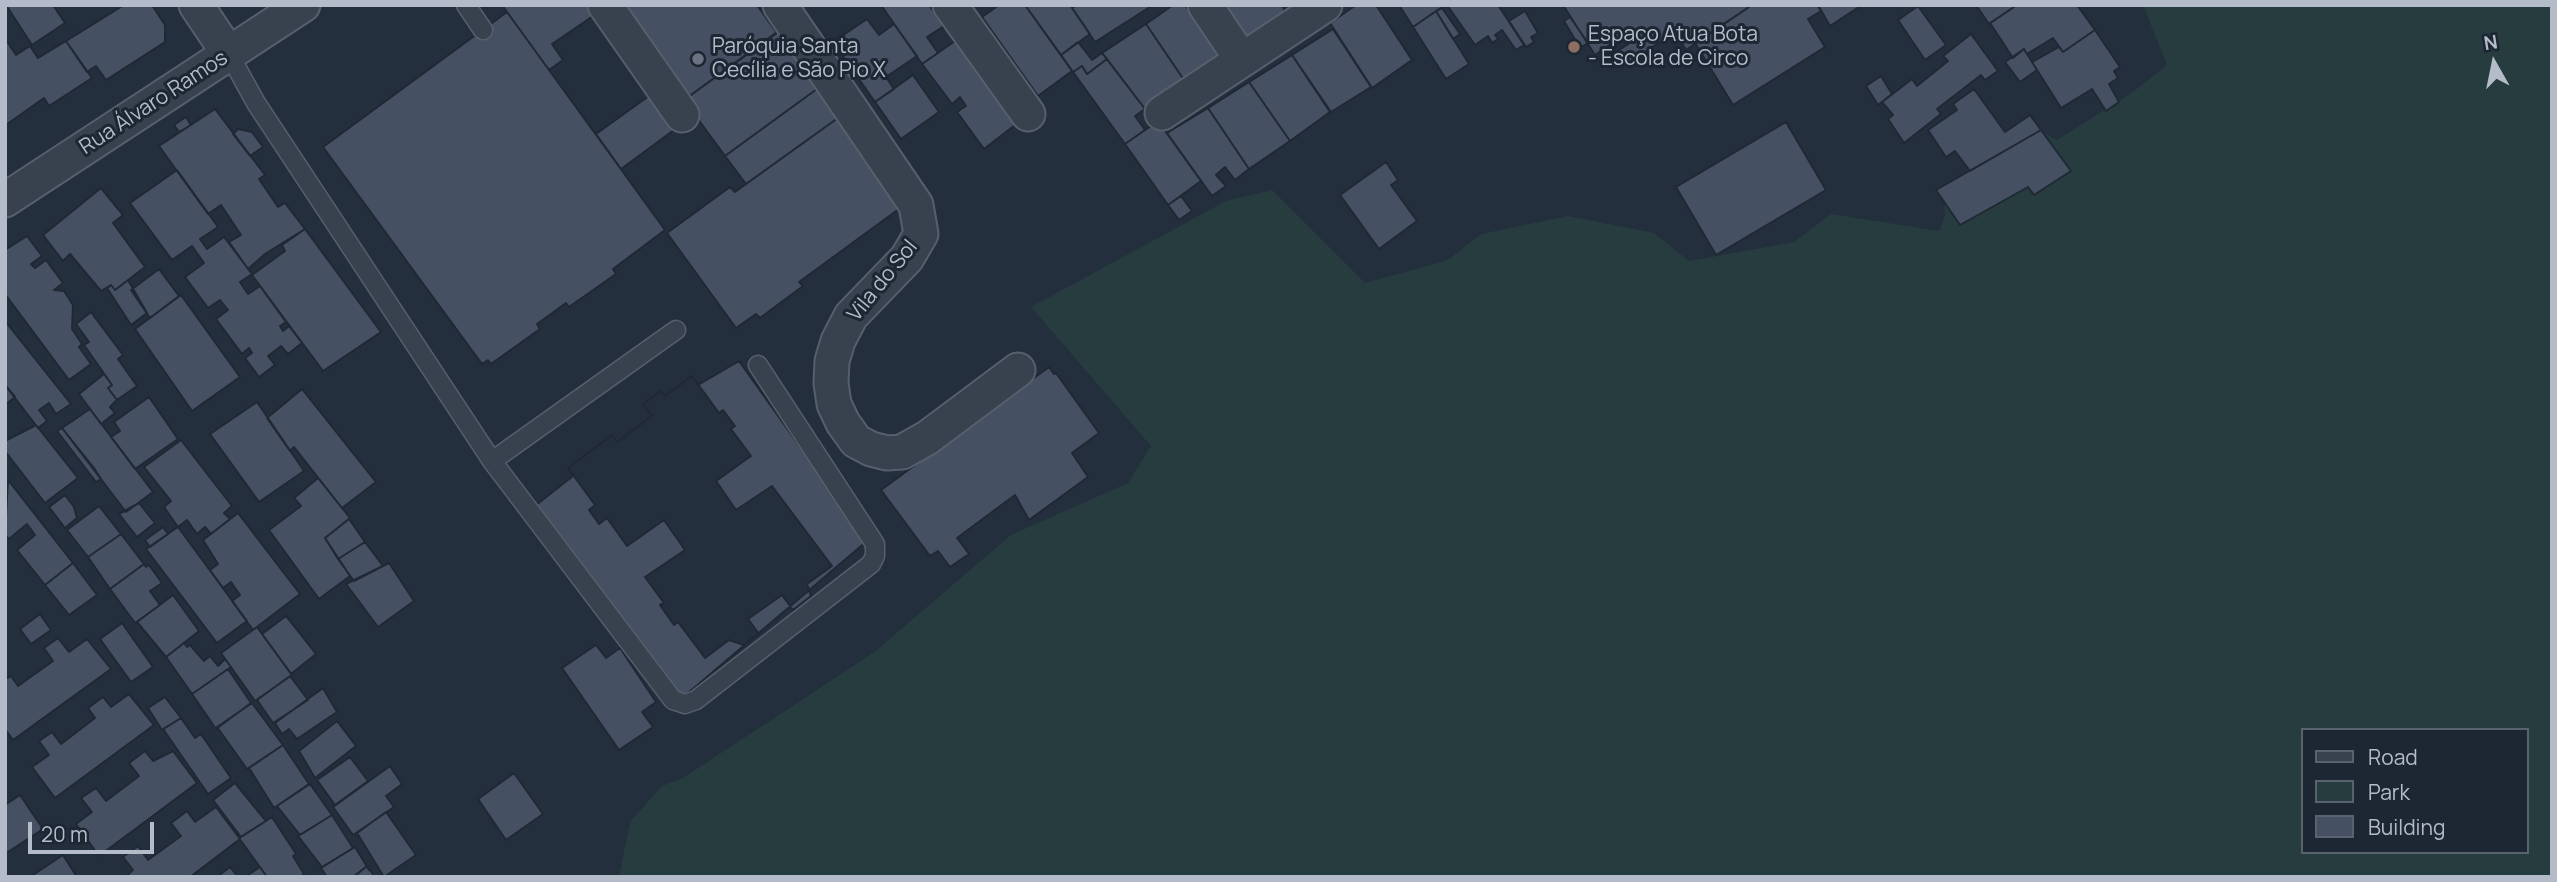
<!DOCTYPE html>
<meta charset="utf-8">
<style>
body{margin:0}
#map{position:relative;width:2557px;height:882px;overflow:hidden;background:#242f3e;font-family:Manrope,sans-serif}
canvas{display:block}
.frame{position:absolute;inset:0;border:7px solid #b4bcc9;pointer-events:none}
.legend{position:absolute;left:2301px;top:728px;width:228px;height:126px;box-sizing:border-box;background:#1d2633;border:2px solid #59626f;margin:0;padding:9px 12px;list-style:none;font-size:21px;color:#b4bcc9}
.legend li{display:flex;align-items:center;gap:14px;height:35px}
.legend b{width:35px;border:2px solid #59626f}
.north{position:absolute;left:2459px;top:28px;width:70px;height:70px;-webkit-text-stroke:5px #1d2633;paint-order:stroke;rotate:351deg;font-size:19px;font-weight:700;line-height:28px;text-align:center;color:#b4bcc9}
.north::after{content:'';display:block;margin:auto;width:24px;height:32px;background:#b4bcc9;clip-path:polygon(50% 0,100% 100%,50% 72%,0 100%)}
.scale{position:absolute;left:28px;top:822px;width:126px;height:32px;box-sizing:border-box;border:4px solid #b4bcc9;border-top:0;padding-left:9px;font-size:21px;line-height:24px;white-space:nowrap;color:#b4bcc9;-webkit-text-stroke:5px #1d2633;paint-order:stroke}
</style>
<div id="map">
<canvas width="2557" height="882"></canvas>
<div class="frame"></div>
<ul class="legend">
<li><b style="height:9px;background:#38414e"></b>Road</li>
<li><b style="height:19px;background:#263c3f"></b>Park</li>
<li><b style="height:19px;background:#455162"></b>Building</li>
</ul>
<div class="north">N</div>
<div class="scale">20 m</div>
</div>
<script>
const ctx = document.querySelector('canvas').getContext('2d');
ctx.lineJoin = 'round';
function fillPath(path, color) {
  ctx.fillStyle = color;
  ctx.fill(path, 'evenodd');
}
function poly(rows) {
  const path = new Path2D();
  for (const r of rows) {
    path.moveTo(r[0], r[1]);
    for (let i = 2; i < r.length; i += 2) path.lineTo(r[i], r[i + 1]);
  }
  return path;
}
function trace(path, color, width, dash) {
  ctx.strokeStyle = color;
  ctx.lineWidth = width;
  ctx.lineCap = dash ? 'butt' : 'round';
  ctx.setLineDash(dash || []);
  ctx.stroke(path);
}
function drawText(font, color, halo, rows, align = 'center') {
  ctx.font = font + ' Manrope,sans-serif';
  ctx.lineWidth = 6;
  ctx.setLineDash([]);
  ctx.textBaseline = 'middle';
  ctx.strokeStyle = halo;
  ctx.fillStyle = color;
  for (const [text, x, y, turn = 0] of rows) {
    ctx.save();
    ctx.translate(x, y);
    ctx.rotate((+turn || 0) * Math.PI / 180);
    ctx.textAlign = isNaN(turn) ? turn : align;
    if (halo) ctx.strokeText(text, 0, 0);
    ctx.fillText(text, 0, 0);
    ctx.restore();
  }
}
fillPath(poly([
 [2143,5,2552,5,2552,877,619,877,630,822,662,786,683,778,873,653,1011,535,1128,483,1151,446,1031,307,1226,201,1272,190,1365,283,1448,260,1481,234,1568,216,1654,233,1689,261,1794,242,1831,214,1939,231,1945,216,1944,190,2038,129,2057,140,2133,92,2167,65],
 [2303,730,2527,730,2527,852,2303,852]
]), '#263c3f');
const building = poly([
 [6,5,53,5,65,23,32,45,6,5],
 [124,5,152,5,165,25,165,42,106,80,96,66,87,72,66,41,124,5],
 [502,5,590,5,596,14,552,44,563,60,549,70,502,5],
 [617,5,757,5,777,33,684,100,617,5],
 [881,5,929,5,944,26,927,37,938,53,922,64,881,5],
 [999,5,1025,5,1072,71,1038,96,982,17,999,5],
 [1025,5,1070,5,1090,34,1061,55,1025,5],
 [1076,5,1153,5,1095,42,1072,8,1076,5],
 [1173,5,1185,5,1222,59,1186,83,1146,24,1173,5],
 [1220,5,1281,5,1288,15,1245,43,1220,5],
 [1356,5,1376,5,1412,60,1372,88,1330,23,1356,5],
 [1399,5,1445,5,1413,27,1399,5],
 [1447,5,1498,5,1524,45,1516,50,1502,30,1495,35,1498,39,1492,43,1488,36,1475,45,1447,5],
 [1563,5,1752,5,1686,50,1675,32,1625,65,1616,52,1633,41,1627,33,1595,55,1563,5],
 [1752,5,1817,5,1821,11,1808,19,1825,47,1733,105,1695,43,1752,5],
 [1818,5,1862,5,1830,26,1818,5],
 [1976,5,2017,5,1989,24,1976,5],
 [2017,5,2077,5,2095,30,2063,52,2053,38,2027,54,2024,49,2013,58,1990,23,2017,5],
 [1918,6,1946,45,1925,60,1898,20,1918,6],
 [1442,8,1460,34,1453,39,1436,11,1442,8],
 [1436,11,1469,64,1446,79,1413,27,1436,11],
 [1525,11,1538,33,1531,37,1534,42,1526,47,1509,21,1525,11],
 [507,12,665,230,613,269,616,274,569,307,566,303,537,324,540,329,491,364,488,360,482,364,323,147,507,12],
 [1570,17,1588,43,1580,48,1564,21,1570,17],
 [867,19,879,35,894,24,917,56,886,77,894,89,875,102,833,42,867,19],
 [1146,24,1186,83,1145,109,1102,53,1146,24],
 [781,29,821,86,725,156,684,100,781,29],
 [1333,29,1371,87,1331,112,1292,55,1333,29],
 [2095,30,2120,67,2114,71,2118,78,2109,84,2119,102,2106,111,2092,89,2061,108,2032,62,2059,47,2063,52,2095,30],
 [1971,34,1998,71,1985,80,1981,75,1937,109,1941,114,1904,143,1888,119,1893,115,1882,102,1912,79,1917,86,1948,61,1943,56,1971,34],
 [5,38,16,55,30,46,38,58,66,41,92,78,49,106,44,98,6,125,5,38],
 [955,41,1015,125,984,149,957,112,966,106,960,97,952,104,922,64,955,41],
 [1078,42,1092,60,1102,53,1107,59,1087,74,1082,66,1073,72,1061,55,1078,42],
 [2024,49,2037,70,2020,82,2005,62,2024,49],
 [1292,55,1330,112,1290,141,1249,82,1292,55],
 [1107,59,1145,109,1135,116,1145,130,1125,144,1073,72,1082,66,1087,74,1107,59],
 [913,75,939,112,901,139,875,102,913,75],
 [1881,76,1892,94,1878,105,1866,86,1881,76],
 [1249,82,1290,141,1249,169,1208,108,1249,82],
 [821,86,842,115,746,184,725,156,821,86],
 [1974,89,2005,132,2030,115,2041,130,1970,171,1955,151,1946,157,1928,130,1957,110,1953,104,1974,89],
 [653,93,678,127,621,169,596,134,653,93],
 [1208,108,1249,169,1235,180,1225,167,1216,175,1226,186,1212,196,1167,133,1208,108],
 [215,109,265,175,259,179,278,207,285,203,305,229,265,254,248,269,229,242,241,235,221,205,208,214,159,146,215,109],
 [842,115,903,206,799,282,803,286,760,318,756,314,736,328,667,233,730,187,735,192,842,115],
 [186,117,191,125,179,132,174,125,186,117],
 [1158,121,1201,181,1168,205,1125,144,1158,121],
 [1786,122,1826,190,1716,255,1676,187,1786,122],
 [238,129,252,132,263,147,250,156,233,134,238,129],
 [2041,130,2071,171,2034,195,2028,187,1960,225,1936,190,2041,130],
 [1386,162,1398,180,1391,185,1417,221,1379,249,1340,195,1386,162],
 [177,170,218,227,200,239,207,249,224,237,252,274,240,282,248,294,260,286,286,322,280,326,283,331,289,326,302,343,288,354,281,346,268,356,275,365,259,377,245,358,252,353,249,348,242,354,216,319,228,310,220,300,208,308,185,277,204,263,192,246,172,260,130,203,177,170],
 [101,188,123,215,113,223,145,267,115,290,111,285,101,291,70,254,63,261,43,235,101,188],
 [1181,196,1192,211,1179,220,1168,205,1181,196],
 [305,229,381,332,323,371,252,275,285,251,282,245,305,229],
 [27,236,42,256,31,264,35,268,46,260,63,283,54,290,64,291,73,305,72,329,82,344,79,347,91,364,69,380,5,294,5,250,27,236],
 [159,269,179,296,150,318,131,290,159,269],
 [128,280,147,313,131,325,107,288,111,285,115,290,128,280],
 [181,295,240,377,192,411,135,329,181,295],
 [91,312,123,355,118,359,137,386,117,400,108,388,112,385,84,345,89,342,76,324,91,312],
 [5,321,71,404,56,414,49,403,39,410,47,421,38,428,5,385,5,321],
 [739,361,867,541,681,699,531,509,573,476,568,468,612,435,617,442,652,416,643,404,661,391,665,396,692,376,698,385,739,361],
 [1049,367,1054,374,1056,373,1099,433,1072,453,1088,477,1029,520,1015,495,957,538,969,554,950,567,938,551,930,556,881,490,1049,367],
 [104,374,112,385,108,388,117,400,110,407,115,413,101,424,79,394,104,374],
 [692,376,719,413,723,410,735,426,731,429,751,456,716,481,736,510,772,486,832,566,807,584,811,596,793,610,782,595,748,619,759,634,744,645,729,640,705,658,678,622,674,625,660,605,664,603,645,577,685,550,664,520,627,546,607,518,599,524,589,510,595,505,568,468,612,435,617,442,652,416,643,404,661,391,665,396,692,376],
 [5,385,15,397,5,405,5,385],
 [302,389,376,482,342,508,294,447,290,451,267,418,302,389],
 [149,397,178,439,135,469,111,437,120,431,114,422,149,397],
 [257,402,304,471,259,502,210,434,257,402],
 [90,409,153,492,126,512,62,428,90,409],
 [36,425,78,478,45,503,5,451,5,441,36,425],
 [62,428,94,468,101,479,96,482,57,431,62,428],
 [181,440,232,506,224,513,230,519,211,534,205,527,197,534,187,520,178,527,164,507,171,501,144,467,181,440],
 [318,478,350,518,325,538,350,576,319,599,269,530,301,506,294,498,318,478],
 [8,480,73,563,45,585,17,550,35,535,27,524,9,539,5,535,8,480],
 [65,495,74,507,77,518,65,528,49,507,65,495],
 [139,503,155,523,137,537,119,514,139,503],
 [99,506,121,534,88,557,67,530,99,506],
 [238,513,300,594,253,630,232,601,240,595,231,582,223,588,210,570,218,564,203,540,238,513],
 [349,519,365,542,338,559,325,538,349,519],
 [163,527,168,534,150,547,145,540,163,527],
 [178,527,247,621,217,643,146,549,178,527],
 [121,534,144,564,110,589,88,557,121,534],
 [365,542,383,566,354,581,338,559,365,542],
 [73,563,97,595,69,615,45,585,73,563],
 [389,563,414,601,378,627,346,584,389,563],
 [144,564,146,567,149,565,162,583,150,591,160,605,135,623,110,589,144,564],
 [173,595,199,631,166,657,137,622,173,595],
 [40,614,51,630,31,644,20,629,40,614],
 [286,616,316,654,291,674,262,634,286,616],
 [122,623,153,667,131,682,100,639,122,623],
 [257,627,292,675,255,701,221,653,257,627],
 [58,638,69,652,87,639,111,669,13,740,5,729,5,679,11,676,18,686,53,661,44,648,58,638],
 [184,643,187,647,190,645,204,661,210,656,218,666,225,659,231,667,192,694,166,657,184,643],
 [596,645,606,658,620,648,656,702,642,712,653,727,619,750,562,668,596,645],
 [228,669,251,703,216,729,192,694,228,669],
 [290,676,308,700,273,723,257,700,290,676],
 [323,688,337,712,297,739,289,729,282,734,275,723,323,688],
 [129,694,154,725,55,798,32,767,49,755,39,741,52,732,61,744,95,718,88,708,103,697,111,707,129,694],
 [165,697,181,718,162,730,148,708,165,697],
 [252,703,283,745,247,769,217,727,252,703],
 [181,718,195,738,201,734,231,778,208,794,163,729,181,718],
 [337,721,356,746,315,778,299,751,337,721],
 [283,745,309,784,274,808,249,768,283,745],
 [145,751,153,761,173,751,197,783,99,856,76,824,92,812,81,798,96,788,106,801,139,776,129,763,145,751],
 [350,757,368,781,335,805,317,780,350,757],
 [390,766,402,784,386,796,394,807,353,835,333,807,390,766],
 [514,773,543,814,506,840,478,799,514,773],
 [235,783,266,821,241,837,213,800,235,783],
 [310,784,332,815,300,835,277,806,310,784],
 [20,795,43,829,5,854,5,805,20,795],
 [216,807,240,839,190,877,125,877,133,870,123,857,138,846,148,860,181,836,171,823,187,811,195,822,216,807],
 [386,812,416,855,384,877,357,833,386,812],
 [332,815,353,848,322,867,298,836,332,815],
 [272,817,296,854,293,856,304,874,300,877,267,877,239,838,272,817],
 [355,847,369,870,367,866,353,877,327,877,321,868,355,847],
 [63,855,77,877,30,877,63,855],
 [367,866,375,877,353,877,356,875,367,866],
 [230,867,238,877,217,877,230,867],
 [260,867,267,877,245,877,260,867]
]);
fillPath(building, '#455162');
trace(building, '#1f2835', 2);
const service = poly([
 [466,5,483,30],
 [229,54,256,103,492,461,673,700,685,704,696,700,871,564,875,556,875,544,758,365],
 [492,461,676,330]
]);
const minor = poly([
 [196,5,229,54],
 [605,5,682,115],
 [780,5,916,205,921,234,907,258,851,316,838,341,832,361,831,383,834,404,843,423,856,441,871,449,887,453,902,452,927,438,1018,370],
 [950,5,1028,114],
 [1205,5,1242,60],
 [1162,113,1325,5],
 [5,200,303,5]
]);
trace(service, '#565f6c', 21);
trace(minor, '#565f6c', 37);
trace(service, '#38414e', 18);
trace(minor, '#38414e', 33);
for (const [x, y, r, color] of [
 [1574,47,7,"#8d6e63"],
 [698,59,7,"#6b7280"]
]) {
  const dot = new Path2D();
  dot.arc(x, y, r, 0, 2 * Math.PI);
  ctx.fillStyle = color;
  ctx.fill(dot);
  trace(dot, '#1d2633', 2.5);
}
drawText('21px', '#b4bcc9', '#1d2633', [
 ["Espaço Atua Bota",1588,35],
 ["- Escola de Circo",1588,59],
 ["Paróquia Santa",712,47],
 ["Cecília e São Pio X",712,71]
], 'left');
drawText('21px', '#b4bcc9', '#1d2633', [
 ["Rua Álvaro Ramos",154,103,-33],
 ["Vila do Sol",883,281,-51]
]);
</script>
